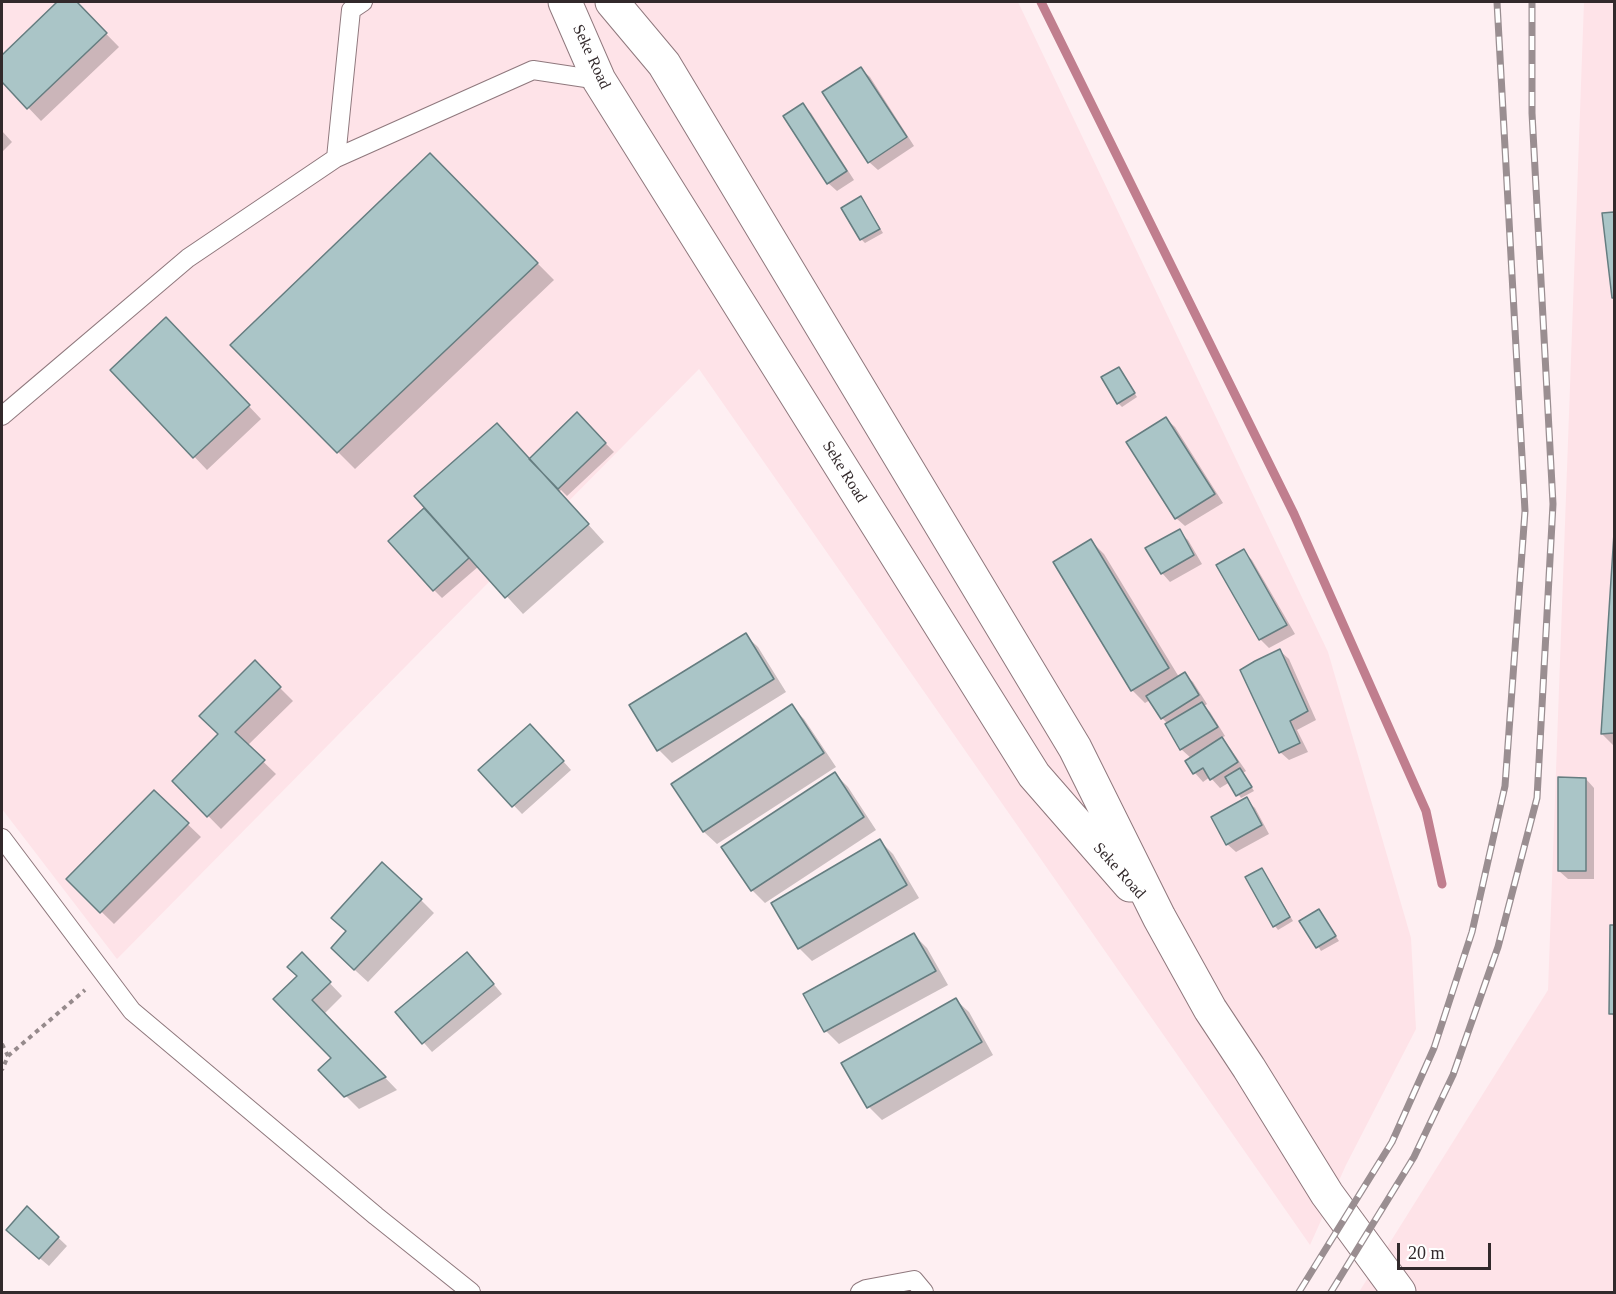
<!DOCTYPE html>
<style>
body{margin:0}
#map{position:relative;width:1616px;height:1294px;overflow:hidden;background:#feeff2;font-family:Georgia,serif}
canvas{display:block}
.frame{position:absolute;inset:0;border:3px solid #32292b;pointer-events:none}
.scale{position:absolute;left:1397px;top:1243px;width:94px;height:27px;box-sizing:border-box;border:3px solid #32292b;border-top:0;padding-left:8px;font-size:18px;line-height:21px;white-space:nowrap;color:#32292b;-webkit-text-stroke:4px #fff;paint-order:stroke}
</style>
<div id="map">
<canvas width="1616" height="1294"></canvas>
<div class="frame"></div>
<div class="scale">20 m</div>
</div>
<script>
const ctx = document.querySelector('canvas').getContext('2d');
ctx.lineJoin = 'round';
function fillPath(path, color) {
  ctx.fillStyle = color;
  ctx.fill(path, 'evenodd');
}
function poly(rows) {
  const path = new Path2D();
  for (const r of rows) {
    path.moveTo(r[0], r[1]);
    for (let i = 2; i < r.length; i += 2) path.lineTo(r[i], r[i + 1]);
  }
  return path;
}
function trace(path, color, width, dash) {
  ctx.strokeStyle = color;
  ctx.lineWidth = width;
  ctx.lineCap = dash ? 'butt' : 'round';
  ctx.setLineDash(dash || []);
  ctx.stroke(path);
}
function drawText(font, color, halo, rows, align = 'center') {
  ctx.font = font + ' Georgia,serif';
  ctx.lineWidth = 4.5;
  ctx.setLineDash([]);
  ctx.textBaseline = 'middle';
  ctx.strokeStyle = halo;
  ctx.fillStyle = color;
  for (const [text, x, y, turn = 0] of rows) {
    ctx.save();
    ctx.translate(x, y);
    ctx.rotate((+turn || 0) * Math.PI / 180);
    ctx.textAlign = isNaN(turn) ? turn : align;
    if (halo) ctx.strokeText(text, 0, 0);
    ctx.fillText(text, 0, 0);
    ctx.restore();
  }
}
fillPath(poly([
 [2,2,1018,2,1328,652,1411,938,1416,1029,1346,1165,1310,1245,699,369,117,959,2,809],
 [1584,2,1614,2,1614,1292,1359,1292,1548,990]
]), '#fee3e8');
fillPath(poly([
 [59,2,75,2,119,47,41,121,2,80,2,57],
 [861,69,870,77,914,146,878,170,869,162],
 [803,105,811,113,854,180,837,191,828,183],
 [2,131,12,142,2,152],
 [430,155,554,280,355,469,232,346],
 [864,202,883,233,865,243,862,240,843,208],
 [1614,213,1614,299,1613,297,1603,215],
 [179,332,261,419,207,470,112,370],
 [1119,369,1137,397,1122,407,1118,403],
 [577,414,614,452,567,496,561,490,559,492,604,542,523,614,479,566,442,598,434,590,437,524,530,460],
 [1166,419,1175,427,1223,503,1185,526,1176,518],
 [1179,531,1188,540,1202,564,1170,582,1162,573],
 [1091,541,1104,554,1179,677,1184,674,1193,682,1207,704,1204,706,1210,712,1225,736,1221,738,1230,748,1246,771,1243,773,1254,791,1241,798,1230,782,1220,788,1210,777,1203,782,1195,773,1187,762,1192,759,1181,749,1168,724,1163,719,1150,700,1145,703,1132,690],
 [1243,551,1252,560,1295,634,1269,648,1260,639,1218,566],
 [1614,555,1614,746,1602,734],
 [745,635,758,647,786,692,672,763,659,750,631,706],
 [1280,651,1289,659,1316,720,1297,730,1308,752,1289,760,1280,752],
 [255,663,293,701,247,746,276,774,221,829,174,781,220,734],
 [791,706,804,719,836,767,717,844,704,832,673,784],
 [539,734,571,770,522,814,480,770],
 [835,774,848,787,876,830,765,903,752,890,723,847],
 [1586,779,1594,788,1594,879,1568,879,1559,871],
 [154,792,201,837,114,924,68,879],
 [1246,799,1255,808,1269,834,1236,852,1227,844],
 [880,841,893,854,919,898,812,961,799,948],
 [1261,869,1265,873,1293,921,1278,930,1275,926],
 [421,900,434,913,368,982,345,961],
 [1319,911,1339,941,1321,951,1302,921],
 [1611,927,1614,927,1614,1017,1611,1013],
 [914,935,927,948,948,985,839,1044,826,1031],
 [302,954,342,996,324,1014,397,1090,359,1109,320,1070,333,1058,299,976],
 [475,962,502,994,432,1052,397,1012],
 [956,1000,969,1012,993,1055,882,1120,869,1107],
 [27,1208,67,1246,49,1266,16,1238]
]), '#0003');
trace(poly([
 [1041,2,1294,514,1426,811,1442,884]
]), '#c07e8e', 9);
const building = poly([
 [57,2,77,2,107,33,27,109,2,82,2,55,57,2],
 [861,67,907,137,868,163,822,92,861,67],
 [803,103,847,171,827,184,783,116,803,103],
 [430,153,538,263,337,453,230,345,430,153],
 [861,196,880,229,860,240,841,208,861,196],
 [1614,212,1614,298,1612,298,1602,213,1614,212],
 [166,317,250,405,193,458,110,370,166,317],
 [1119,367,1135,393,1117,404,1101,377,1119,367],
 [577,412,606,443,558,489,529,459,577,412],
 [1166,417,1215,494,1175,519,1126,442,1166,417],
 [497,423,589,524,505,598,414,496,497,423],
 [424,508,469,558,433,591,388,541,424,508],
 [1180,529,1194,555,1161,574,1145,548,1180,529],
 [1614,533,1614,733,1601,734,1614,533],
 [1091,539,1169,668,1131,691,1053,562,1091,539],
 [1244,549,1287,625,1259,640,1216,565,1244,549],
 [746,633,774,679,657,751,629,705,746,633],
 [1280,649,1308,711,1290,721,1300,743,1279,753,1240,670,1255,661,1280,649],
 [255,660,281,687,235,732,265,760,207,817,172,781,218,734,199,716,255,660],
 [1185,672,1199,695,1161,719,1146,696,1185,672],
 [1202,702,1218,727,1180,750,1165,724,1202,702],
 [792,704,824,753,703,832,671,784,792,704],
 [530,724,564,761,512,807,478,770,530,724],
 [1222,737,1238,762,1210,780,1203,768,1193,774,1185,761,1222,737],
 [1240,768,1252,787,1236,796,1225,777,1240,768],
 [835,772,864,817,751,891,721,847,835,772],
 [1558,777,1586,778,1586,871,1558,871,1558,777],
 [154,790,189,823,100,913,66,879,154,790],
 [1247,797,1262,825,1226,845,1211,817,1247,797],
 [880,839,907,885,798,949,771,903,880,839],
 [382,862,422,899,354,970,331,948,346,931,331,918,382,862],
 [1262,868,1290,917,1273,927,1245,877,1262,868],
 [1319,909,1336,936,1316,948,1299,921,1319,909],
 [1610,925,1614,925,1614,1014,1609,1014,1610,925],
 [914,933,936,971,824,1032,803,994,914,933],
 [302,952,331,982,312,1000,386,1077,344,1097,318,1070,331,1058,273,999,297,976,287,967,302,952],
 [467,952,494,984,422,1044,395,1012,467,952],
 [956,998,982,1042,867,1108,841,1063,956,998],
 [27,1206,59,1237,39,1259,6,1230,27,1206]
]);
fillPath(building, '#aac5c7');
trace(building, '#657d80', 1.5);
const service = poly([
 [336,158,351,10,363,2],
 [2,416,188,258,336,158,533,70,599,80],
 [2,838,132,1011,376,1216,471,1292],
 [860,1292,866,1289,914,1280,924,1292]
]);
const primary = poly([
 [565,2,599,80,1034,775,1130,885],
 [612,2,664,64,1075,748,1159,917,1210,1009,1249,1068,1327,1194,1399,1292]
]);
trace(service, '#8f787d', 20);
trace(primary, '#8f787d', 35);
trace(poly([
 [2,1044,8,1056,2,1070],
 [8,1056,85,990]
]), '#968a8c', 4, [4.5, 4.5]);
trace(service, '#fff', 18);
trace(primary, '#fff', 33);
const rail = poly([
 [1299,1292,1392,1142,1434,1048,1472,932,1505,786,1525,511,1497,2],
 [1331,1292,1414,1157,1453,1075,1498,947,1537,798,1553,504,1532,113,1532,2]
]);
trace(rail, '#9a8e91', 7);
trace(rail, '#fff', 4.5, [14]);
drawText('16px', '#32292b', '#fff', [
 ["Seke Road",591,57,65],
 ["Seke Road",844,472,58],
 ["Seke Road",1119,871,48]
]);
</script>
